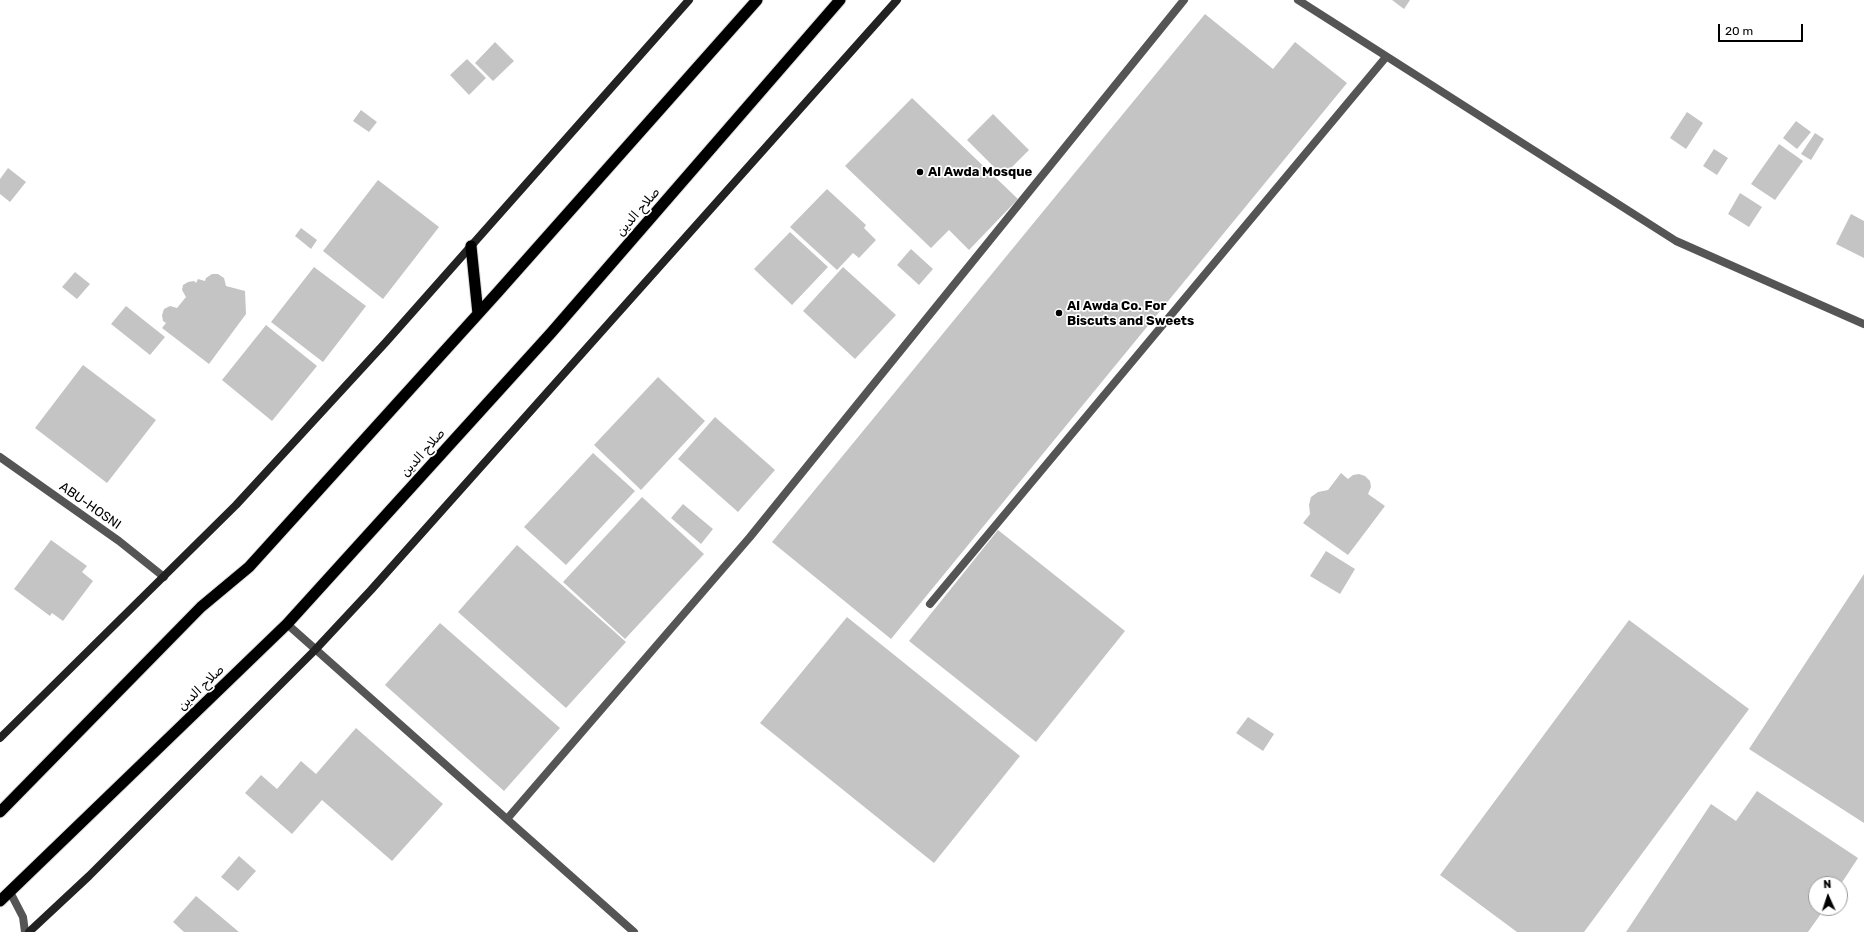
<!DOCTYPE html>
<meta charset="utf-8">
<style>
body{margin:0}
#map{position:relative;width:1864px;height:932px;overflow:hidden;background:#fff;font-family:Rubik,sans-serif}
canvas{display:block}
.north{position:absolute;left:1808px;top:876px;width:40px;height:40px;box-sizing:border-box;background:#fff;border:1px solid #999;border-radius:50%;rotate:357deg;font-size:11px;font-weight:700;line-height:16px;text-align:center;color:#000}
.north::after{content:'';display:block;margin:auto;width:14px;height:18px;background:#000;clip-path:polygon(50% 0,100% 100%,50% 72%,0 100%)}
.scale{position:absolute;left:1718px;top:24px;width:85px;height:18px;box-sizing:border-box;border:2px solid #000;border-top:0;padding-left:5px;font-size:12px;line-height:14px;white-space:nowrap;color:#000;-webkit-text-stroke:3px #fff;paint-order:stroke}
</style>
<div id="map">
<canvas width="1864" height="932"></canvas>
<div class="north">N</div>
<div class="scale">20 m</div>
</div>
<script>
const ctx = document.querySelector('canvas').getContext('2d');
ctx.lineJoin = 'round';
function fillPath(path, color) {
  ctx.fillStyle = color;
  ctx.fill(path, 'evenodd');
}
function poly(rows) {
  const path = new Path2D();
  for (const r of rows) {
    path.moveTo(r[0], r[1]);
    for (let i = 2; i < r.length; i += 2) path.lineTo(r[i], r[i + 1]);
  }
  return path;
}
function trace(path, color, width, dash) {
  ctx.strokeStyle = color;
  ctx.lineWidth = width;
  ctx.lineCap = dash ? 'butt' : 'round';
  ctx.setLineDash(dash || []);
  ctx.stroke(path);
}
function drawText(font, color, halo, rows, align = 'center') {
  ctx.font = font + ' Rubik,Vazirmatn,sans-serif';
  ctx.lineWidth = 3.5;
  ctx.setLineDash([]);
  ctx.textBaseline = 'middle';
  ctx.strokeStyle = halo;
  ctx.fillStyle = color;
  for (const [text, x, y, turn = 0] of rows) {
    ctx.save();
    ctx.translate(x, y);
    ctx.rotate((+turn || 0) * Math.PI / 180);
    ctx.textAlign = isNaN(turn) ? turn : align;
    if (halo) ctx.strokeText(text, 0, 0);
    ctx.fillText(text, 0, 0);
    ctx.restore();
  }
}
fillPath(poly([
 [1392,0,1410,0,1404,9],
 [1205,14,1273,69,1295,42,1347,83,891,639,772,542],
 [495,42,514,61,493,81,475,63],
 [467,59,486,78,469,95,450,75],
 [912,98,1018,199,969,250,949,230,931,248,845,166],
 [361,110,377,122,369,132,353,121],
 [1687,112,1703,123,1686,149,1670,138],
 [993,114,1029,150,1003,176,967,140],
 [1796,121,1811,132,1797,149,1783,138],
 [1815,133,1824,139,1811,160,1801,154],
 [1779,144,1803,161,1775,200,1751,184],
 [1714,149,1728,158,1717,175,1703,166],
 [8,168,26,182,10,202,0,194,0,179],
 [378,180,439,227,383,299,323,251],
 [827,189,866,225,864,228,876,240,859,258,853,253,837,270,790,227],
 [1740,193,1762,207,1749,227,1728,214],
 [1851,214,1864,221,1864,258,1836,244],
 [301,228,317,240,311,249,295,236],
 [790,232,828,267,792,305,754,269],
 [911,249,933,269,919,285,897,265],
 [314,267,366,306,323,362,271,322],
 [843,267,896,315,855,359,803,311],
 [75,272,90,284,77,299,62,287],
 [212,274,218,274,224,278,226,286,245,291,246,314,209,364,162,328,166,323,163,321,162,315,164,309,170,306,177,308,186,297,182,290,183,285,188,282,194,281,196,283,198,279,205,281,206,278],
 [126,306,165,337,150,355,111,324],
 [266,325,317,366,272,421,222,380],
 [83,365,156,420,107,483,35,428],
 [658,377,705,421,641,490,594,445],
 [715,417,775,470,738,512,678,459],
 [593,453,635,491,566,565,524,527],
 [1341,473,1348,479,1353,475,1359,474,1365,476,1370,481,1371,487,1368,494,1385,506,1348,555,1303,523,1310,514,1309,505,1311,497,1318,492,1328,490],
 [642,497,704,554,625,639,563,582],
 [683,504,713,529,701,544,671,518],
 [998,530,1125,631,1036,742,909,641],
 [51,540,87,566,82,572,93,581,63,621,52,613,50,616,14,589],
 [517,545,626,642,566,708,458,612],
 [1326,551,1355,569,1340,594,1310,576],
 [1864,574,1864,823,1749,749],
 [847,617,1020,756,934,863,760,723],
 [1629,620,1749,709,1584,932,1517,932,1440,875],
 [440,623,560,728,504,791,385,685],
 [1248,717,1274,734,1263,751,1236,733],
 [356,728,443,804,392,861,322,800,292,834,245,793,261,775,277,789,301,761,316,774],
 [1757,791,1858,858,1841,884,1816,884,1816,908,1825,908,1808,932,1626,932,1711,804,1736,821],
 [239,856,256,871,238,891,221,877],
 [196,896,239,932,184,932,173,922]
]), '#c4c4c4');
const trunk = poly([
 [471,246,478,314],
 [0,812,201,607,249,567,497,293,757,0],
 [0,901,287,624,551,333,840,0]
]);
trace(trunk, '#dbdbdb', 13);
trace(poly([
 [930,604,1386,57]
]), '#555', 8);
trace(poly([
 [1298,0,1676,241,1864,324],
 [0,457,119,541,164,577],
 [287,624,634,932],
 [507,819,750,537,1184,0],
 [10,892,23,917,25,932]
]), '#555', 8);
trace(poly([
 [0,738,236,505,386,342,689,0],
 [29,932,89,876,315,650,371,590,897,0]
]), '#222', 8);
trace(trunk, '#000', 11);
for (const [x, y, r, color] of [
 [920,172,4,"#000"],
 [1059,313,4,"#000"]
]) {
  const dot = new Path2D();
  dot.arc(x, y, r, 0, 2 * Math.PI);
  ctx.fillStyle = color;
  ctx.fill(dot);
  trace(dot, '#fff', 1.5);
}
drawText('bold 13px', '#000', '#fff', [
 ["Al Awda Mosque",928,172],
 ["Al Awda Co. For",1067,306],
 ["Biscuts and Sweets",1067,321]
], 'left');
drawText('13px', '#000', '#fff', [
 ["صلاح الدين",638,212,-49],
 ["صلاح الدين",423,453,-48],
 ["ABU-HOSNI",90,506,35],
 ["صلاح الدين",201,688,-44]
]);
</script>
